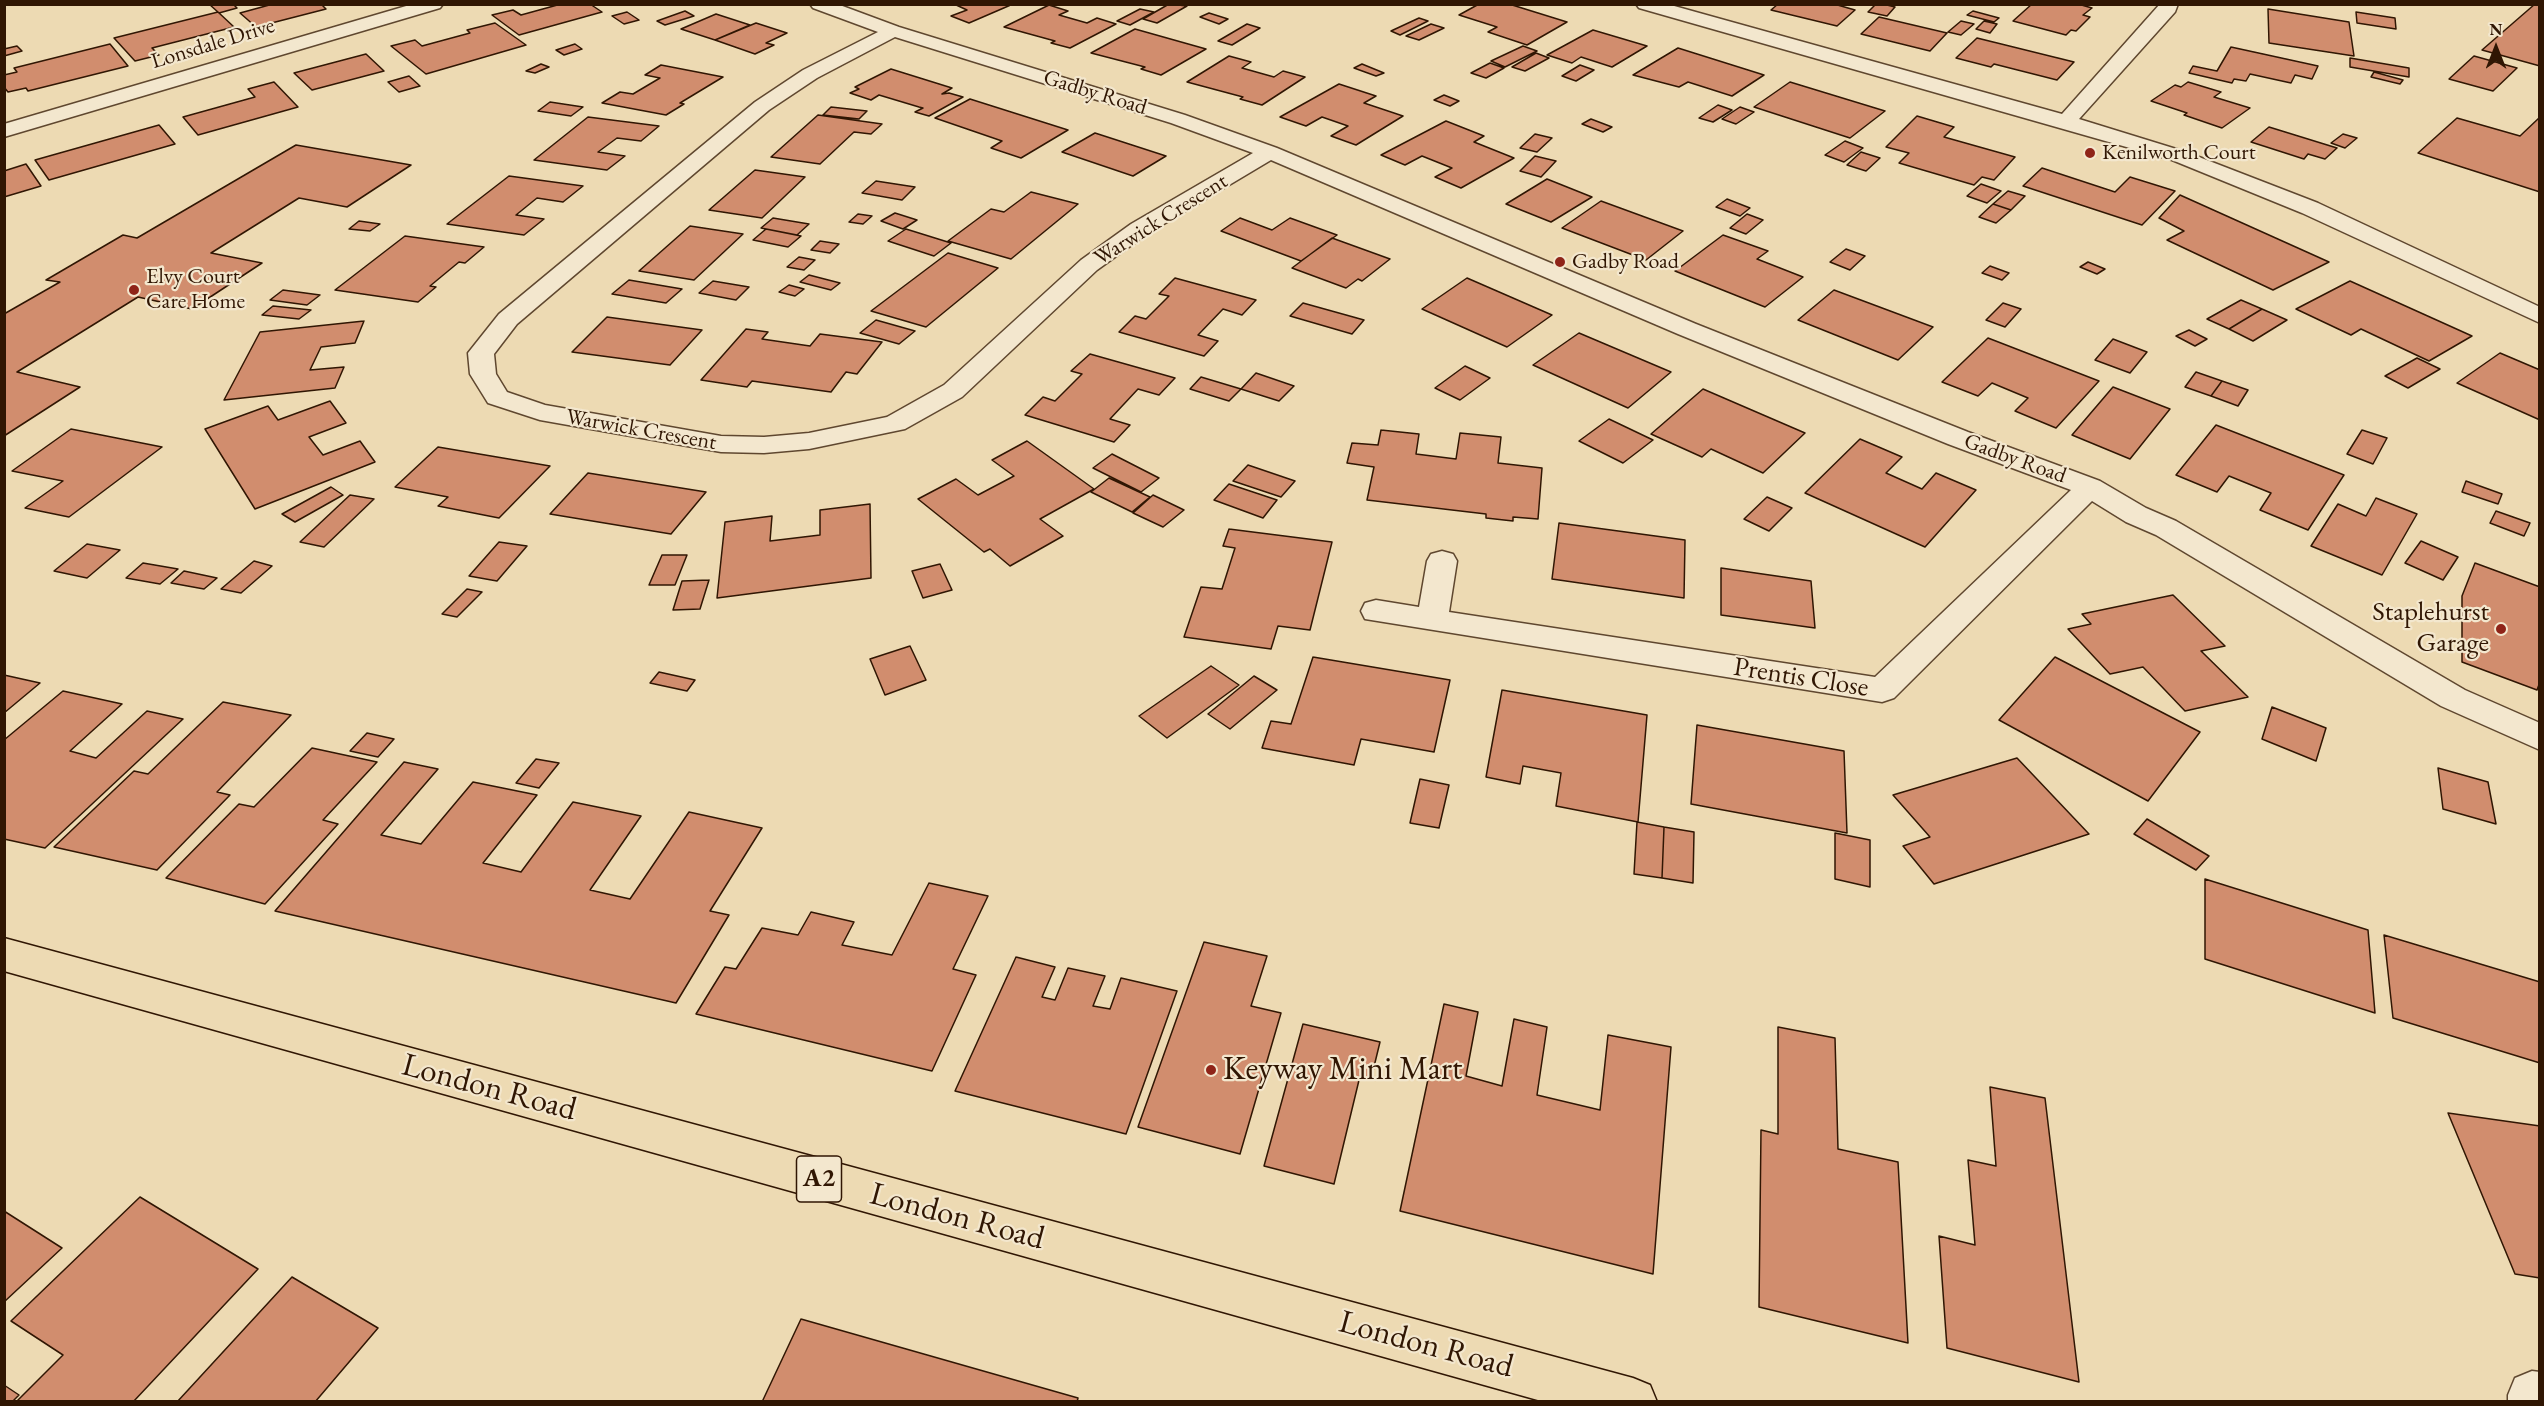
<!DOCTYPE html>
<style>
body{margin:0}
#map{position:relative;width:2544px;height:1406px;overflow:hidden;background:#eddab3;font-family:"EB Garamond",serif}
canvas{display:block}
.frame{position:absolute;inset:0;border:6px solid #301603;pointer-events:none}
.north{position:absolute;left:2466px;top:18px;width:60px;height:60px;-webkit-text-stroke:4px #f3e7ce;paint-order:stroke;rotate:0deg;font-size:16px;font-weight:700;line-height:24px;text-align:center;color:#301603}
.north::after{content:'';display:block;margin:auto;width:21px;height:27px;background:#301603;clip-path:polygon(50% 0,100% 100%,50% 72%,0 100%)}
</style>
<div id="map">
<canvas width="2544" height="1406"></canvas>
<div class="frame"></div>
<div class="north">N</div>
</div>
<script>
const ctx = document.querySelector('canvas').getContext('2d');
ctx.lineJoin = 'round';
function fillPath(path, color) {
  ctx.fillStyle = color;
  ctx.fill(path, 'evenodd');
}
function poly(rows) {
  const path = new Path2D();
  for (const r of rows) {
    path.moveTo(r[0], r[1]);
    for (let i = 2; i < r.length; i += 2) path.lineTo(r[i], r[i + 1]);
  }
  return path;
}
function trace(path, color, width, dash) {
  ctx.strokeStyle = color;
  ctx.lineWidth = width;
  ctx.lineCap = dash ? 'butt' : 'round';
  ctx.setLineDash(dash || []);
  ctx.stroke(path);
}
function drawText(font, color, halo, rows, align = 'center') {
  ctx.font = font + ' "EB Garamond",serif';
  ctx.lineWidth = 4.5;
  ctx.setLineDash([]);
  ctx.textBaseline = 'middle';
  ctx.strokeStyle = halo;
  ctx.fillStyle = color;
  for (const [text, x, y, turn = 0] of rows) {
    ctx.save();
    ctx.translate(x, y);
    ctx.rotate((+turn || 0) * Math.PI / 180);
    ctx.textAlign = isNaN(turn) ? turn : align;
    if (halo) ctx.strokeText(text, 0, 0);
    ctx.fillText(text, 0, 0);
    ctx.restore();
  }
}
const building = poly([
 [209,4,233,4,237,8,219,13,209,4],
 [273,4,321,4,326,9,256,27,240,13,273,4],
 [561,4,590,4,602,12,519,35,492,15,513,10,521,15,561,4],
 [954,4,1013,4,969,23,951,16,967,10,954,4],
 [1169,4,1187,6,1157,23,1143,19,1169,4],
 [1479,4,1509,4,1567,22,1527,45,1488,32,1497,27,1459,15,1479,4],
 [1778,4,1834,4,1855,10,1837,26,1771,10,1778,4],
 [1876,4,1883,4,1895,7,1887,16,1868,12,1876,4],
 [2032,4,2078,4,2092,8,2083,15,2090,17,2076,31,2071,30,2066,35,2013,21,2032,4],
 [2535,4,2540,4,2540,66,2482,50,2535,4],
 [1049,5,1068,11,1059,15,1087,23,1097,18,1116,24,1070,48,1051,43,1055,41,1004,27,1049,5],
 [1140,9,1154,12,1130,25,1117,21,1140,9],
 [2268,9,2349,22,2354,56,2269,43,2268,9],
 [685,11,694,16,665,25,657,21,685,11],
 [1973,11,1999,18,1994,22,1967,15,1973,11],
 [218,12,234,27,152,48,159,55,135,61,114,38,218,12],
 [627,12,639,20,624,24,612,16,627,12],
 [2356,12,2395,18,2396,29,2357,23,2356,12],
 [1209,13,1228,19,1219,24,1200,17,1209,13],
 [716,14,750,25,715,40,681,29,716,14],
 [1879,17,1947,33,1930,51,1861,34,1879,17],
 [1419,18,1428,21,1400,35,1391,31,1419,18],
 [1961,21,1974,24,1961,35,1948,32,1961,21],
 [1984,21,1997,24,1990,33,1976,29,1984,21],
 [495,23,526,45,426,74,391,46,415,40,422,46,470,33,467,30,495,23],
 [756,23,787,33,766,43,774,45,755,54,715,40,756,23],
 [1247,24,1260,28,1232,45,1218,41,1247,24],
 [1431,24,1444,28,1419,40,1406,36,1431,24],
 [1135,29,1206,49,1161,75,1141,69,1145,67,1091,53,1135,29],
 [1593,30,1647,46,1612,67,1581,57,1572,63,1547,55,1593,30],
 [1977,38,2074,62,2057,80,1994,64,1991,67,1956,58,1977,38],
 [110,44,128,66,28,91,26,88,8,92,4,87,4,75,17,72,14,68,110,44],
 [575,44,582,49,564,55,556,50,575,44],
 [17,46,22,51,4,56,4,49,17,46],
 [1523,46,1537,51,1505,67,1491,61,1523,46],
 [2231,47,2318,66,2312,79,2295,75,2291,83,2250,74,2246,81,2234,79,2232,83,2189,73,2193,66,2217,71,2231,47],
 [1678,48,1764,75,1732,96,1688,82,1679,87,1633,75,1678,48],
 [1536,53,1549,58,1525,71,1512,67,1536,53],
 [366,54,384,71,312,90,294,73,366,54],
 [1229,56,1251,62,1242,68,1274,77,1283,71,1305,77,1262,105,1240,99,1243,97,1187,82,1229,56],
 [2474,56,2517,68,2493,91,2449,79,2474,56],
 [2350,58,2409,68,2409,77,2350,67,2350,58],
 [1490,63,1504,68,1486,78,1471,73,1490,63],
 [541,64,549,67,535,73,526,71,541,64],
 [1362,64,1384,73,1376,76,1354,68,1362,64],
 [661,65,723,77,680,103,684,104,666,115,602,103,620,92,633,94,660,78,645,75,661,65],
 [1580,65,1594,70,1576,81,1562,76,1580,65],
 [891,69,952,88,942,94,949,93,963,97,929,116,915,112,923,108,919,107,879,95,871,100,850,93,859,89,855,87,891,69],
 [2374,72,2403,80,2400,84,2371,77,2374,72],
 [409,76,420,86,399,92,388,82,409,76],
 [274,82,298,107,198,135,183,117,255,97,248,89,274,82],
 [1790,82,1885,111,1850,138,1754,107,1790,82],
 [2188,82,2221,92,2214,97,2250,108,2222,128,2184,115,2187,113,2151,101,2175,85,2181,87,2188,82],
 [1339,84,1376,96,1364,103,1403,116,1356,145,1331,136,1348,126,1322,117,1306,126,1280,117,1339,84],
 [1444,95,1459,101,1450,106,1434,100,1444,95],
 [970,99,1068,130,1021,158,991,148,1002,141,935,118,970,99],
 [550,102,583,107,571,116,538,111,550,102],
 [1718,105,1732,110,1713,122,1699,118,1718,105],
 [831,107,867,111,859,119,823,115,831,107],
 [1740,107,1754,112,1736,124,1722,119,1740,107],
 [818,115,882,124,871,134,854,132,820,164,771,157,818,115],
 [1917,116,1954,127,1944,137,2015,157,1994,180,1982,177,1974,185,1899,163,1909,153,1886,147,1917,116],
 [588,117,659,126,641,141,617,138,598,152,625,156,607,170,534,160,588,117],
 [2540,117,2540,192,2418,153,2457,118,2520,136,2540,117],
 [1591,119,1612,127,1603,132,1582,124,1591,119],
 [1446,121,1484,136,1474,142,1514,158,1461,188,1435,177,1452,168,1422,156,1405,165,1381,155,1446,121],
 [159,125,175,144,49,180,35,160,159,125],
 [2269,127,2337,148,2325,159,2308,154,2304,159,2251,142,2269,127],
 [1095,133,1166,156,1133,176,1062,152,1095,133],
 [1535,134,1552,138,1537,152,1520,148,1535,134],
 [2343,134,2357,138,2345,148,2331,143,2343,134],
 [1845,141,1863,148,1844,162,1825,155,1845,141],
 [296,145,411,165,347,207,299,198,211,253,262,263,192,309,138,297,17,372,80,387,4,436,4,314,60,282,46,280,123,235,137,238,296,145],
 [1861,152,1880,158,1866,171,1847,165,1861,152],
 [1535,156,1556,161,1541,177,1520,171,1535,156],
 [26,164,41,186,4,197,4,171,26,164],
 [2042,168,2115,192,2130,177,2175,191,2142,225,2023,186,2042,168],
 [755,170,805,177,762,218,709,210,755,170],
 [509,176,583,186,563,202,537,198,516,215,544,219,524,235,447,224,509,176],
 [1547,179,1592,197,1551,222,1506,204,1547,179],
 [876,181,915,187,902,200,862,193,876,181],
 [1981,184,2001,191,1987,203,1967,196,1981,184],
 [2008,191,2025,196,2011,210,1993,204,2008,191],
 [1031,192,1078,204,1011,259,948,241,991,209,1004,212,1031,192],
 [2180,195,2329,262,2273,290,2167,240,2184,231,2159,218,2180,195],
 [1727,199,1750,208,1740,216,1716,207,1727,199],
 [1601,201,1683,231,1646,260,1562,228,1601,201],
 [1993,204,2011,210,1996,223,1979,217,1993,204],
 [895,213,917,220,903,229,881,221,895,213],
 [858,214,872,216,863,224,849,222,858,214],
 [1747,214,1763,220,1746,234,1730,228,1747,214],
 [773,218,809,224,797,235,761,228,773,218],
 [1240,218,1272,230,1290,218,1337,235,1301,261,1221,231,1240,218],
 [359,221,380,224,370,231,349,229,359,221],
 [690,226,743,234,694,280,639,271,690,226],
 [766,229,801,236,788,247,753,240,766,229],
 [906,229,951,243,934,256,888,241,906,229],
 [1723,235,1768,251,1757,259,1803,277,1765,307,1675,271,1723,235],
 [405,236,484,247,465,263,459,262,430,286,436,287,418,302,335,290,405,236],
 [1332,238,1390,259,1362,281,1358,279,1346,288,1292,268,1332,238],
 [820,241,839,244,830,253,811,250,820,241],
 [1846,249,1865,256,1850,270,1830,262,1846,249],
 [948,253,998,268,926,327,871,311,948,253],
 [799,257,815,260,804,270,787,267,799,257],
 [2088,262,2105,269,2097,274,2080,267,2088,262],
 [1990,266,2009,273,2002,280,1982,273,1990,266],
 [809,275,840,283,831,290,800,282,809,275],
 [1175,278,1256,300,1242,315,1223,309,1198,335,1218,341,1204,356,1119,332,1135,316,1146,319,1169,296,1159,294,1175,278],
 [1467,278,1552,315,1507,347,1422,309,1467,278],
 [629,280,682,289,666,303,612,294,629,280],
 [713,281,749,287,736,300,699,293,713,281],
 [2350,281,2472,336,2429,361,2361,329,2351,335,2296,309,2350,281],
 [789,285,804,289,795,296,779,292,789,285],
 [283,290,320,295,307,305,270,300,283,290],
 [1834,290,1933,327,1898,360,1798,320,1834,290],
 [2241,300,2262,309,2229,329,2207,319,2241,300],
 [1303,303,1364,320,1352,334,1290,316,1303,303],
 [2003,303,2021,309,2005,327,1986,320,2003,303],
 [273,306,311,310,299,319,262,315,273,306],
 [2262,309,2287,320,2253,341,2229,329,2262,309],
 [607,317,702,330,670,365,572,352,607,317],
 [876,320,915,331,899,344,860,333,876,320],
 [364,321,355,343,321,347,310,370,344,367,335,388,224,400,260,332,364,321],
 [746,329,768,332,762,339,810,346,820,334,882,342,857,374,846,372,831,392,752,381,747,387,701,380,746,329],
 [2189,330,2207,339,2195,346,2176,336,2189,330],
 [1579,333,1671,372,1628,408,1533,365,1579,333],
 [1988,338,2099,381,2056,428,2015,411,2028,398,1992,383,1978,396,1942,382,1988,338],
 [2113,339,2147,352,2130,373,2095,360,2113,339],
 [2500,353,2540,370,2540,420,2457,383,2500,353],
 [1090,354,1175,378,1159,395,1138,389,1110,419,1130,425,1114,442,1025,415,1043,397,1055,401,1082,374,1071,371,1090,354],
 [2417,358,2440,369,2408,388,2385,376,2417,358],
 [1465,366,1490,378,1460,400,1435,388,1465,366],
 [2196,372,2222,381,2211,396,2185,387,2196,372],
 [1256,373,1294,386,1279,401,1241,389,1256,373],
 [1201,377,1241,389,1229,401,1190,389,1201,377],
 [2222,381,2248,390,2238,406,2211,396,2222,381],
 [2113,387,2170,409,2130,459,2072,435,2113,387],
 [1703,389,1805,433,1763,473,1711,449,1702,457,1651,434,1703,389],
 [330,401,346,423,309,437,323,455,360,441,375,462,255,509,205,429,268,406,278,420,330,401],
 [1609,419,1653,440,1623,463,1579,441,1609,419],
 [2216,425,2344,475,2308,530,2260,510,2271,493,2229,476,2217,492,2176,475,2216,425],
 [71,429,162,447,69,517,25,508,63,481,12,471,71,429],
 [1381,430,1419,434,1416,454,1456,459,1460,433,1501,437,1498,463,1542,468,1538,519,1513,517,1513,521,1486,518,1486,514,1367,500,1374,467,1347,463,1352,443,1378,445,1381,430],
 [2362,430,2387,438,2373,464,2347,454,2362,430],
 [1860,439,1902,457,1886,473,1922,489,1936,473,1976,490,1925,547,1805,493,1860,439],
 [1027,441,1094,489,1040,519,1063,536,1010,566,990,549,984,552,918,499,956,479,978,495,1014,476,992,460,1027,441],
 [438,447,550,466,499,518,438,506,448,497,395,487,438,447],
 [1112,454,1159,478,1141,492,1093,468,1112,454],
 [1248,465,1295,481,1281,497,1233,481,1248,465],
 [588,473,706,492,671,534,550,514,588,473],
 [1109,478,1150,497,1132,512,1091,492,1109,478],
 [2466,481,2502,494,2498,504,2462,492,2466,481],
 [1229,484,1277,500,1263,518,1214,500,1229,484],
 [331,487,343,495,295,522,282,514,331,487],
 [350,495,374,499,324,547,300,542,350,495],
 [1153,495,1184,510,1163,527,1133,513,1153,495],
 [1767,497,1792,508,1769,531,1744,519,1767,497],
 [2376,498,2417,514,2382,575,2311,546,2338,504,2366,516,2376,498],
 [870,504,871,578,717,598,725,522,772,516,770,541,820,535,820,510,870,504],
 [2496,511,2530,523,2524,536,2490,523,2496,511],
 [1559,523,1685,540,1684,598,1552,579,1559,523],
 [1229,529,1332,542,1310,630,1278,626,1271,649,1184,637,1201,587,1222,589,1235,548,1223,546,1229,529],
 [2421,541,2458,557,2443,580,2405,563,2421,541],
 [499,542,527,546,497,581,469,576,499,542],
 [87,544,120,550,87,578,54,571,87,544],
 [662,555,687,555,675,585,649,585,662,555],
 [254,561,272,566,241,593,221,589,254,561],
 [143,563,178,569,160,584,126,578,143,563],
 [2475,563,2540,587,2540,682,2537,690,2462,662,2462,596,2475,563],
 [940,564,952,590,923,598,912,571,940,564],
 [1721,568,1811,581,1815,628,1721,615,1721,568],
 [184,571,217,578,204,589,171,583,184,571],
 [709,580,700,609,673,610,682,581,709,580],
 [467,589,482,592,457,617,442,614,467,589],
 [2173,595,2225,646,2201,651,2248,697,2185,711,2143,667,2110,674,2068,629,2091,624,2082,614,2173,595],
 [910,646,926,680,885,695,870,659,910,646],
 [1313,657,1450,680,1434,752,1361,739,1354,765,1262,748,1271,721,1291,724,1313,657],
 [2055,657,2200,732,2148,801,1999,720,2055,657],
 [1211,666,1239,685,1167,738,1139,716,1211,666],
 [659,672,695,680,687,691,650,683,659,672],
 [4,675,40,683,4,713,4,675],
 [1254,676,1277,690,1230,729,1208,714,1254,676],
 [1502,690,1647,715,1638,822,1556,806,1561,773,1523,766,1520,784,1486,777,1502,690],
 [63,691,122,704,70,751,96,758,147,711,183,719,45,848,4,839,4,740,63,691],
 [223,702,291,715,217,792,230,795,157,870,54,847,134,771,148,774,223,702],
 [2272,707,2326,728,2316,761,2262,739,2272,707],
 [1697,725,1844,751,1847,833,1691,804,1697,725],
 [367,733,394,739,378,757,350,751,367,733],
 [312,748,377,762,323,820,338,824,265,904,166,878,239,804,254,807,312,748],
 [2017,758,2089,834,1934,884,1903,846,1930,837,1893,795,2017,758],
 [536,759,559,763,539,788,516,783,536,759],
 [404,762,438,769,381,835,421,844,473,782,537,795,483,863,521,872,573,802,641,816,590,890,630,899,689,812,762,828,710,911,729,915,676,1003,275,911,404,762],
 [2438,768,2488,782,2496,824,2443,809,2438,768],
 [1420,779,1449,785,1439,828,1410,823,1420,779],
 [2147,819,2209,856,2196,870,2134,834,2147,819],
 [1637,822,1664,827,1662,878,1634,874,1637,822],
 [1664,827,1694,832,1693,883,1662,878,1664,827],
 [1835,833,1870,840,1870,887,1835,879,1835,833],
 [2205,879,2368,930,2375,1013,2205,959,2205,879],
 [929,883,988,896,953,969,976,975,932,1071,696,1014,725,967,736,969,762,928,798,935,811,912,854,922,842,945,892,955,929,883],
 [2384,935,2540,982,2540,1063,2393,1018,2384,935],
 [1204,942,1267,956,1251,1006,1281,1013,1240,1154,1138,1127,1204,942],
 [1016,957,1055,967,1042,997,1055,1000,1068,968,1105,976,1093,1006,1110,1009,1121,978,1177,991,1126,1134,955,1091,1016,957],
 [1444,1004,1478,1012,1466,1076,1502,1086,1514,1019,1547,1027,1537,1095,1600,1110,1608,1035,1671,1047,1653,1274,1400,1211,1444,1004],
 [1303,1024,1380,1042,1371,1079,1360,1076,1334,1184,1264,1166,1303,1024],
 [1778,1027,1835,1038,1838,1149,1898,1162,1908,1343,1759,1307,1761,1130,1778,1134,1778,1027],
 [1990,1087,2045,1098,2079,1382,1947,1348,1939,1236,1975,1245,1968,1160,1996,1166,1990,1087],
 [2448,1113,2540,1126,2540,1278,2515,1274,2448,1113],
 [140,1197,258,1269,133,1402,16,1402,63,1355,11,1321,140,1197],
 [4,1211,62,1248,4,1302,4,1211],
 [292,1277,378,1328,315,1402,177,1402,292,1277],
 [801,1319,1078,1398,1077,1402,762,1402,801,1319],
 [4,1385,19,1395,12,1402,4,1402,4,1385]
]);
fillPath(building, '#d18d6e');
trace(building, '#301603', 1.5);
const lane = poly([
 [2532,1371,2540,1372,2540,1402,2508,1402,2508,1395,2515,1378,2532,1371]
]);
const street = poly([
 [413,4,443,4,440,8,4,137,4,124,413,4],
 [810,4,837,4,899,27,1185,115,1277,148,1696,324,1968,432,2100,481,2146,508,2176,521,2465,690,2540,723,2540,750,2441,706,2156,535,2126,522,2092,501,1894,698,1882,702,1365,619,1361,611,1365,603,1376,600,1419,607,1427,561,1431,554,1442,551,1453,554,1457,561,1449,612,1875,677,2071,490,1948,444,1678,334,1271,160,1147,234,1097,270,962,397,905,429,809,449,764,453,721,452,540,420,488,403,470,374,468,353,499,314,755,102,803,70,878,32,813,8,810,4],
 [895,37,1171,123,1253,153,1131,224,1081,260,944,385,887,417,809,433,764,437,721,436,545,405,507,392,496,374,494,354,517,324,769,110,817,78,895,37],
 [1636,4,1667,4,2062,114,2160,4,2178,4,2175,12,2079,119,2186,152,2318,203,2540,307,2540,323,2302,213,2172,160,1639,8,1636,4]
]);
const primary = poly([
 [4,938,1633,1378,1650,1385,1657,1402,1545,1402,4,971,4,938]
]);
trace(lane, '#5f472f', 3);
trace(street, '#5f472f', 3);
trace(primary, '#301603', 3);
fillPath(lane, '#f3e7ce');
fillPath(street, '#f3e7ce');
fillPath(primary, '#eddab3');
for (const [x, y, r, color] of [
 [2090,153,6,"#8f2418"],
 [1560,262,6,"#8f2418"],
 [134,290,6,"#8f2418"],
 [2501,629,6,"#8f2418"],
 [1211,1070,6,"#8f2418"]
]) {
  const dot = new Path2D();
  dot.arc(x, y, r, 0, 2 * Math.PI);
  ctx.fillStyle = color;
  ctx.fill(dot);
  trace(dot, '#f3e7ce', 2);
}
drawText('22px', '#301603', '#f3e7ce', [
 ["Lonsdale Drive",213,44,-17],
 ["Gadby Road",1095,93,17],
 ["Warwick Crescent",1161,220,-32],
 ["Warwick Crescent",641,430,10],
 ["Gadby Road",2015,459,20]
]);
drawText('22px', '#301603', '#f3e7ce', [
 ["Kenilworth Court",2102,153],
 ["Gadby Road",1572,262],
 ["Elvy Court",146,277],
 ["Care Home",146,302]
], 'left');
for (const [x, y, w] of [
 [819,1179,45]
]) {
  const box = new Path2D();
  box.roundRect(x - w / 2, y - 23, w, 46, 4.5);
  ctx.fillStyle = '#f3e7ce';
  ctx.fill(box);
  trace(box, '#301603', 1.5);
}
drawText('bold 26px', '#301603', null, [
 ["A2",819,1179]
]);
drawText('27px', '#301603', '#f3e7ce', [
 ["Staplehurst",2489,613],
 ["Garage",2489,644]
], 'right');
drawText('27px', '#301603', '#f3e7ce', [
 ["Prentis Close",1801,678,9]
]);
drawText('33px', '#301603', '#f3e7ce', [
 ["Keyway Mini Mart",1223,1070]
], 'left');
drawText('33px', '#301603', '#f3e7ce', [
 ["London Road",489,1088,15],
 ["London Road",957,1217,15],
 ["London Road",1426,1345,15]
]);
</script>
